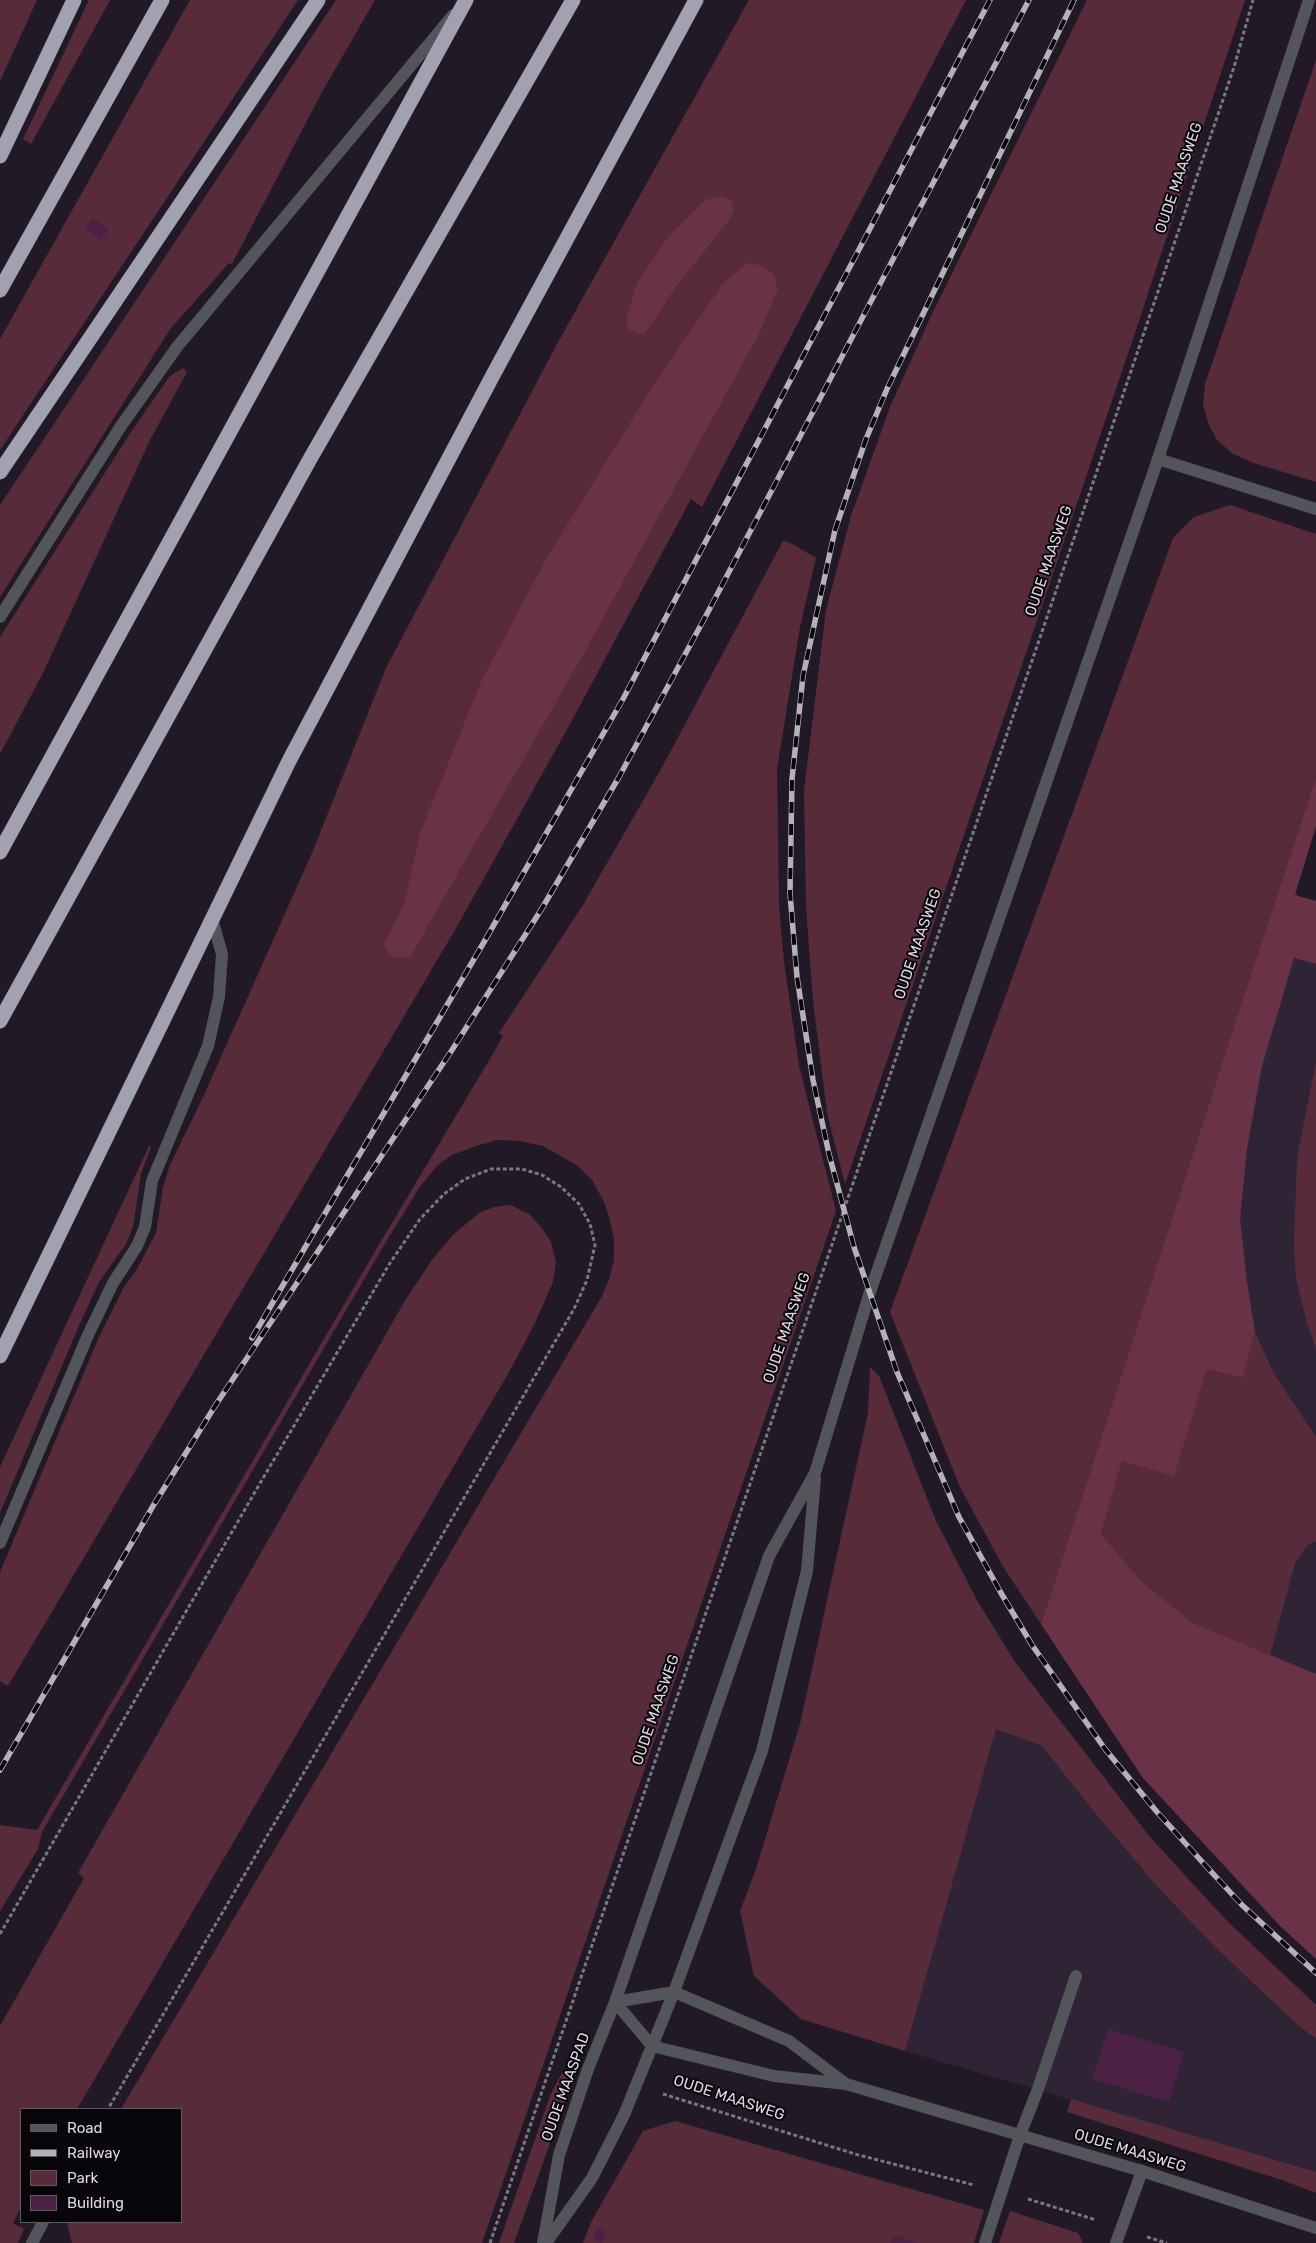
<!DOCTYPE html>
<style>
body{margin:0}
#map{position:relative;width:1316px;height:2243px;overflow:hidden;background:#211a26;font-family:Rubik,sans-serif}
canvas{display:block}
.legend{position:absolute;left:20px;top:2108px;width:162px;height:115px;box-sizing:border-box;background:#09060b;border:1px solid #5e5a61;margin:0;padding:6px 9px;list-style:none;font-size:15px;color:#ddd8e1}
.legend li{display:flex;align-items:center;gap:10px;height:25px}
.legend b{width:25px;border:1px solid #5e5a61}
</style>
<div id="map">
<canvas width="1316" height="2243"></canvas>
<ul class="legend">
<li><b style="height:6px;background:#54545b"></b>Road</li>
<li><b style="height:6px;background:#b5b0b9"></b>Railway</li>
<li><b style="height:14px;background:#582b3b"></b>Park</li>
<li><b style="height:14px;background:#4d2145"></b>Building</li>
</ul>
</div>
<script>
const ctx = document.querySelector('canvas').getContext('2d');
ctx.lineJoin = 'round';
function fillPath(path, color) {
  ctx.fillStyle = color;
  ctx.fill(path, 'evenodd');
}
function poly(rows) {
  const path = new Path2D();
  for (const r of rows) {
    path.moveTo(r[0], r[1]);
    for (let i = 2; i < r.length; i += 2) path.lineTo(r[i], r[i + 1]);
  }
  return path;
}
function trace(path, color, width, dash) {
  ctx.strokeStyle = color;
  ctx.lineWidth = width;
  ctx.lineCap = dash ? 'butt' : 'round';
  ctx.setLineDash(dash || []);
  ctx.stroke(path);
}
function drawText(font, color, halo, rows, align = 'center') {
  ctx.font = font + ' Rubik,sans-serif';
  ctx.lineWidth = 4;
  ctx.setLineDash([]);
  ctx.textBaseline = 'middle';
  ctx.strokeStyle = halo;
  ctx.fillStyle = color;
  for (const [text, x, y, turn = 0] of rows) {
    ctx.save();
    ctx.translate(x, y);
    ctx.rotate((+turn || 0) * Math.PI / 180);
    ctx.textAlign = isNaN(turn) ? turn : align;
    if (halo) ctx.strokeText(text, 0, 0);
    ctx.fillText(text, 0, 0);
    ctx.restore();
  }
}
fillPath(poly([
 [1279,890,1316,901,1316,1959,1280,1926,1143,1778,1041,1624],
 [996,1729,1042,1746,1091,1808,1155,1884,1299,2026,1316,2039,1316,2172,905,2051]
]), '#2e2435');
fillPath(poly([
 [0,0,37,0,0,81],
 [89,0,110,0,31,144,23,139],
 [190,0,298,0,0,450,0,339],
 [336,0,375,0,322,92,232,264,229,263,171,328,0,597,0,505],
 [749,0,966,0,702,507,691,499,570,724,455,930,8,1686,0,1681,0,1572,99,1337,124,1287,136,1271,156,1233,163,1187,170,1165,204,1095,312,853,386,668,557,344],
 [729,221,676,287,646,333,626,318,636,284,667,238],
 [759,265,775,274,778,290,761,331,591,641,384,943,405,901,550,552,653,385,722,284],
 [1087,0,1245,0,1133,339,845,1184,827,1113,813,1001,806,907,804,791,826,610,851,516,890,407,931,316],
 [1316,60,1316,482,1254,463,1233,454,1217,440,1209,425,1203,405,1205,384],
 [183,368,187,372,150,440,43,673,0,754,0,637,131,432,169,377],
 [1230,505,1316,534,1316,777,1242,1001,1041,1624,1002,1565,959,1485,890,1312,1173,538,1194,517],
 [783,541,789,542,816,558,800,627,777,769,779,906,784,962,799,1066,836,1211,482,2243,72,2243,67,2222,181,2222,181,2109,121,2109,601,1298,609,1280,614,1260,614,1240,610,1220,604,1202,592,1180,578,1166,543,1146,520,1141,497,1140,476,1146,452,1155,438,1165,421,1185,384,1245,42,1832,38,1849,0,1911,0,1825,37,1830,380,1243,497,1047,503,1036,499,1033,583,905,660,771],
 [1316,1062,1316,1349,1307,1323,1296,1279,1294,1244,1297,1158],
 [149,1146,151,1147,141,1174,133,1227,126,1244,99,1282,78,1328,0,1513,0,1467],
 [510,1205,529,1214,542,1228,551,1242,556,1262,553,1282,534,1325,509,1372,77,2109,21,2109,21,2207,13,2223,24,2229,18,2243,0,2243,0,2026,84,1878,78,1873,406,1299,432,1260,454,1234,479,1213,494,1207],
 [1255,1332,1274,1374,1316,1437,1316,1541,1307,1545,1295,1563,1270,1655,1193,1623,1141,1581,1101,1534,1122,1461,1174,1475,1207,1369,1241,1378],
 [870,1367,879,1376,936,1521,978,1602,1015,1662,1150,1837,1226,1920,1316,2005,1316,2039,1299,2026,1215,1947,1155,1884,1091,1808,1042,1746,996,1729,905,2051,801,2019,754,1976,740,1911,755,1872,800,1724,868,1413],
 [562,2073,574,2077,514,2243,499,2243,551,2093],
 [1071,2099,1316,2172,1316,2193,1282,2180,1067,2112],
 [675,2121,984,2210,974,2243,583,2243,591,2222,643,2131],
 [1010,2211,1078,2233,1083,2243,999,2243]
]), '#582b3b');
fillPath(poly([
 [722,196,731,200,734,209,729,221,676,287,646,333,636,333,627,328,626,318,636,284,667,238,705,200],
 [748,263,759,265,775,274,778,290,761,331,591,641,410,957,394,957,388,952,384,943,405,901,420,833,481,682,550,552,653,385,722,284],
 [1316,777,1316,826,1295,895,1316,901,1316,964,1294,958,1262,1066,1247,1149,1240,1219,1247,1282,1255,1332,1242,1378,1207,1369,1174,1476,1122,1461,1101,1534,1141,1581,1193,1623,1316,1674,1316,1959,1280,1926,1143,1778,1041,1624,1242,1001]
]), '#6a3246');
fillPath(poly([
 [92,218,109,229,101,240,85,229],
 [1108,2029,1184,2052,1169,2102,1092,2079],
 [597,2228,606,2232,602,2243,593,2239],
 [893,2235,919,2243,890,2243]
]), '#4d2145');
trace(poly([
 [0,1934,259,1485,390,1263,420,1219,444,1194,465,1179,491,1169,522,1169,542,1175,561,1187,579,1204,590,1224,595,1245,587,1280,574,1309,108,2109],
 [663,2094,855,2154,974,2185],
 [1028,2199,1096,2220],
 [1147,2237,1167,2243],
 [490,2243,1109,436,1234,67,1253,0]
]), '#7c7680', 3, [4, 2.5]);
trace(poly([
 [1158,459,1316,509],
 [0,617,121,426,177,347,453,15],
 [0,1543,88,1335,113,1283,137,1246,145,1227,152,1181,208,1046,219,997,222,954,212,919],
 [32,2243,43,2222],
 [985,2243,1020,2135,1038,2089,1076,1976],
 [1116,2243,1142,2171]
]), '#54545b', 12);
trace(poly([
 [674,1992,789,2041,846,2084],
 [615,2002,652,2046,774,2076,846,2084,1142,2171,1316,2228],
 [615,2002,674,1992],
 [543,2243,559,2155,588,2069,615,2002,769,1556,815,1473,869,1295,1158,459,1309,0],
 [546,2243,592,2178,624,2115,674,1992,762,1751,807,1571,815,1478]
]), '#54545b', 12);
trace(poly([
 [0,156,74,0],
 [0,290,162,0],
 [0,472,318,0],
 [0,852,466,0],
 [0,1021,310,459,573,0],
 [0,1356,289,761,493,375,696,0]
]), '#a1a1b2', 15);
const rail = poly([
 [1074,0,887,389,866,439,835,530,803,676,792,779,790,893,797,977,813,1080,829,1154,854,1247,897,1372,959,1517,1001,1593,1032,1645,1105,1749,1157,1812,1205,1865,1242,1905,1316,1973],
 [252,1338,484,942,623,699,990,0],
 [0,1770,153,1506,215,1406,452,1050,541,910,619,777,709,610,1029,0]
]);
trace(rail, '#b5b0b9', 5.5);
trace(rail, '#09060b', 4, [11]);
drawText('15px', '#ddd8e1', '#09060b', [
 ["OUDE MAASWEG",1179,178,-71],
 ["OUDE MAASWEG",1049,561,-71],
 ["OUDE MAASWEG",918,944,-71],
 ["OUDE MAASWEG",787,1328,-71],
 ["OUDE MAASWEG",656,1710,-71],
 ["OUDE MAASPAD",566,2087,-70],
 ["OUDE MAASWEG",729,2098,18],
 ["OUDE MAASWEG",1130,2151,17]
]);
</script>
